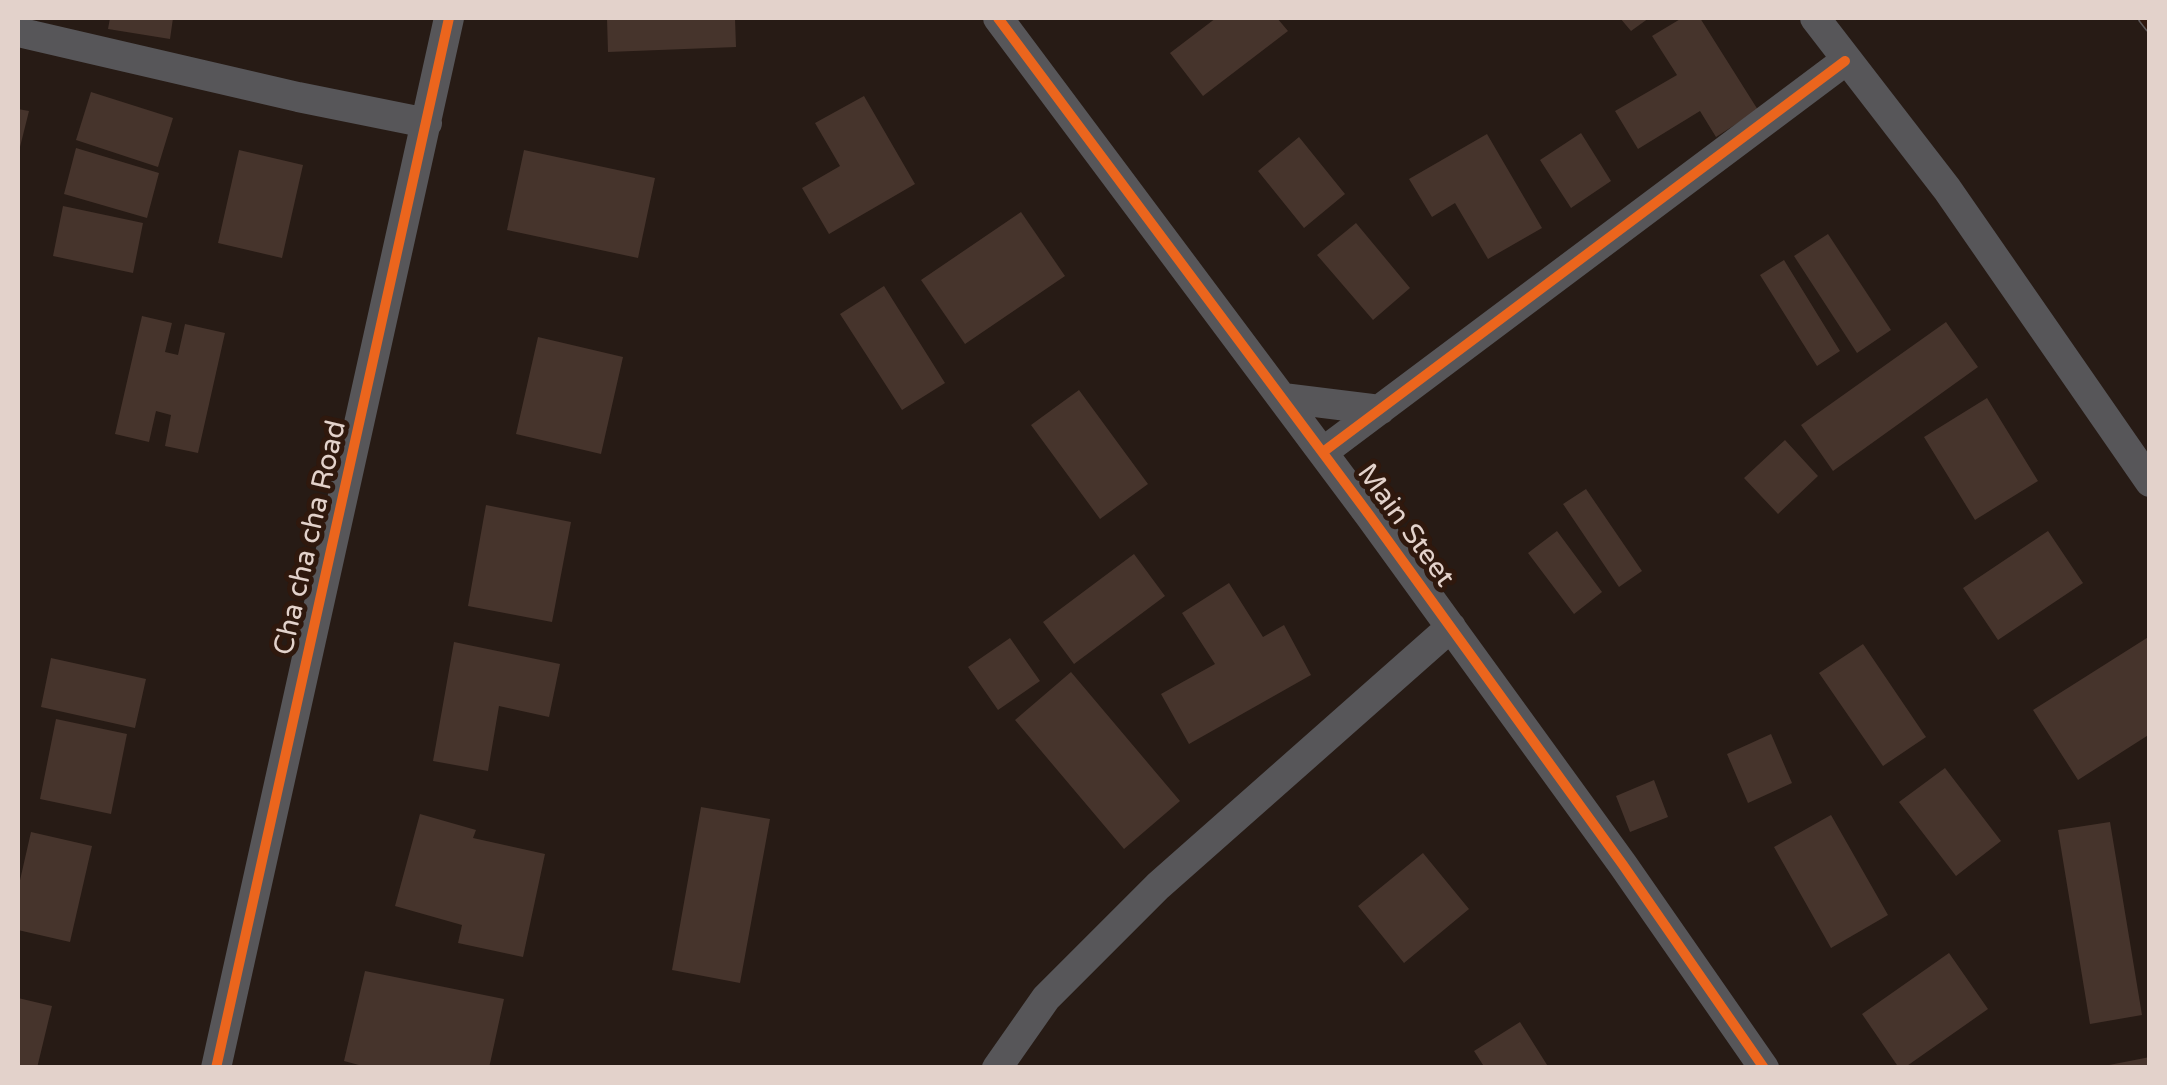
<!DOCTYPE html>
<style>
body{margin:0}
#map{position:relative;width:2167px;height:1085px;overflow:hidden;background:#271b15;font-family:"Varela Round",sans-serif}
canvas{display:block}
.frame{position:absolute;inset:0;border:20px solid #e3d2cb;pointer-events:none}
</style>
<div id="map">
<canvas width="2167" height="1085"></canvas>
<div class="frame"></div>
</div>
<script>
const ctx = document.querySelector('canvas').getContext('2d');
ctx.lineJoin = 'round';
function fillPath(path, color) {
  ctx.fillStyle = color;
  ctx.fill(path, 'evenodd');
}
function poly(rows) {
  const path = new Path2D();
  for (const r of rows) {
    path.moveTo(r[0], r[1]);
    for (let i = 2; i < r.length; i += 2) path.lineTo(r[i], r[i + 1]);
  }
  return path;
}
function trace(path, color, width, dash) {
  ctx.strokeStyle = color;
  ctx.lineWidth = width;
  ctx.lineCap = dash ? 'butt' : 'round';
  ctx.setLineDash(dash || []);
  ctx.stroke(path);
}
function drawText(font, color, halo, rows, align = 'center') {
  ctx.font = font + ' "Varela Round",sans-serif';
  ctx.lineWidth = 10;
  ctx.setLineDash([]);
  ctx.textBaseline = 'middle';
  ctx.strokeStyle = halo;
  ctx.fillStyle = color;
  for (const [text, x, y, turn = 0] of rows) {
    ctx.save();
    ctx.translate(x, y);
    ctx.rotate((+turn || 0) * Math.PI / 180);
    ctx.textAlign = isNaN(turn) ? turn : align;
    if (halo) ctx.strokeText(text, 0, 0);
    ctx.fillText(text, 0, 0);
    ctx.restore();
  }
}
fillPath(poly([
 [110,18,173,18,170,39,108,29],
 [607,18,735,18,736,47,608,52],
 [1216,18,1277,18,1288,31,1203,96,1170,53],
 [1620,18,1649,18,1631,31],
 [1682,18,1700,18,1758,110,1716,137,1700,111,1638,149,1615,111,1677,75,1652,36],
 [91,92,173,118,158,167,76,140],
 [864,96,915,184,829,234,802,188,840,166,815,123],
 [18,109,29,111,19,151,18,151],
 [1581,133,1611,181,1571,208,1540,160],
 [1487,134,1542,228,1488,259,1455,203,1432,217,1409,179],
 [1299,137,1345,194,1304,228,1258,171],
 [76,148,159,173,147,218,64,194],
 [239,150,303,165,282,258,218,243],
 [524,150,655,178,638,258,507,230],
 [63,206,143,223,133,273,53,256],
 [1021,212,1065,276,965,344,921,280],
 [1356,223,1410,288,1373,320,1317,255],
 [1828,234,1891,330,1857,353,1794,256],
 [1784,260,1840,351,1817,366,1760,275],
 [884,286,945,383,902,410,840,314],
 [142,316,172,323,165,352,178,355,185,324,225,333,198,453,165,446,171,415,156,411,149,442,115,434],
 [1946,322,1978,367,1833,471,1801,425],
 [538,337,623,357,601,454,516,434],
 [1079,390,1148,484,1100,519,1031,425],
 [1987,398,2038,481,1975,520,1924,437],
 [1785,440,1818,476,1778,514,1744,478],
 [1586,489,1642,571,1619,587,1563,504],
 [486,505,571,522,552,622,468,606],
 [1557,531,1602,592,1574,614,1528,553],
 [2048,531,2083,583,1998,640,1963,588],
 [1134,554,1165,596,1074,664,1043,622],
 [1229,583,1263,637,1284,625,1311,675,1189,744,1161,694,1215,664,1182,613],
 [2150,636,2150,734,2078,780,2033,710],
 [1010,638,1040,681,998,710,968,667],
 [454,642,560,664,549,717,499,706,488,771,433,761],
 [1863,644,1926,737,1883,766,1819,673],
 [51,658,146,679,135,728,41,707],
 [1071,672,1180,801,1124,849,1015,720],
 [56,719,127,734,111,814,40,799],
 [1771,734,1792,783,1748,803,1727,754],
 [1945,768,2001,841,1956,876,1899,802],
 [1654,780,1668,817,1630,832,1616,796],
 [701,807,770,819,740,983,672,970],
 [420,814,476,830,473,838,545,854,523,957,458,943,462,925,395,906],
 [1831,815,1888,915,1831,948,1774,847],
 [2110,822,2142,1015,2090,1024,2058,830],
 [31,832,92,846,70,942,18,930,18,889],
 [1423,853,1469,909,1404,963,1358,906],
 [1949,953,1988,1009,1904,1068,1899,1068,1862,1014],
 [365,971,504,999,489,1068,370,1068,344,1061],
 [18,998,52,1006,37,1068,18,1068],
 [1520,1022,1549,1068,1485,1068,1474,1051],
 [2150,1057,2150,1068,2105,1068,2104,1066]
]), '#46342c');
trace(poly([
 [998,18,1370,516,1623,865,1764,1068],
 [1815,18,1947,189,2150,482],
 [18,32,298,97,427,123],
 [1283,398,1380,410],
 [1323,452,1845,61],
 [216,1068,449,18],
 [997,1068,1046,998,1158,886,1451,627]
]), '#575659', 30);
const rail = poly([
 [2143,18,2150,27]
]);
trace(rail, '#5b5656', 11);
trace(rail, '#2f180d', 8, [22]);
trace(poly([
 [998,18,1370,516,1623,865,1764,1068],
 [1323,452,1845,61],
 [216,1068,449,18]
]), '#eb651d', 10);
drawText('28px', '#e3d2cb', '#2f180d', [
 ["Main Steet",1405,526,54],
 ["Cha cha cha Road",311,538,-77]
]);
</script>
